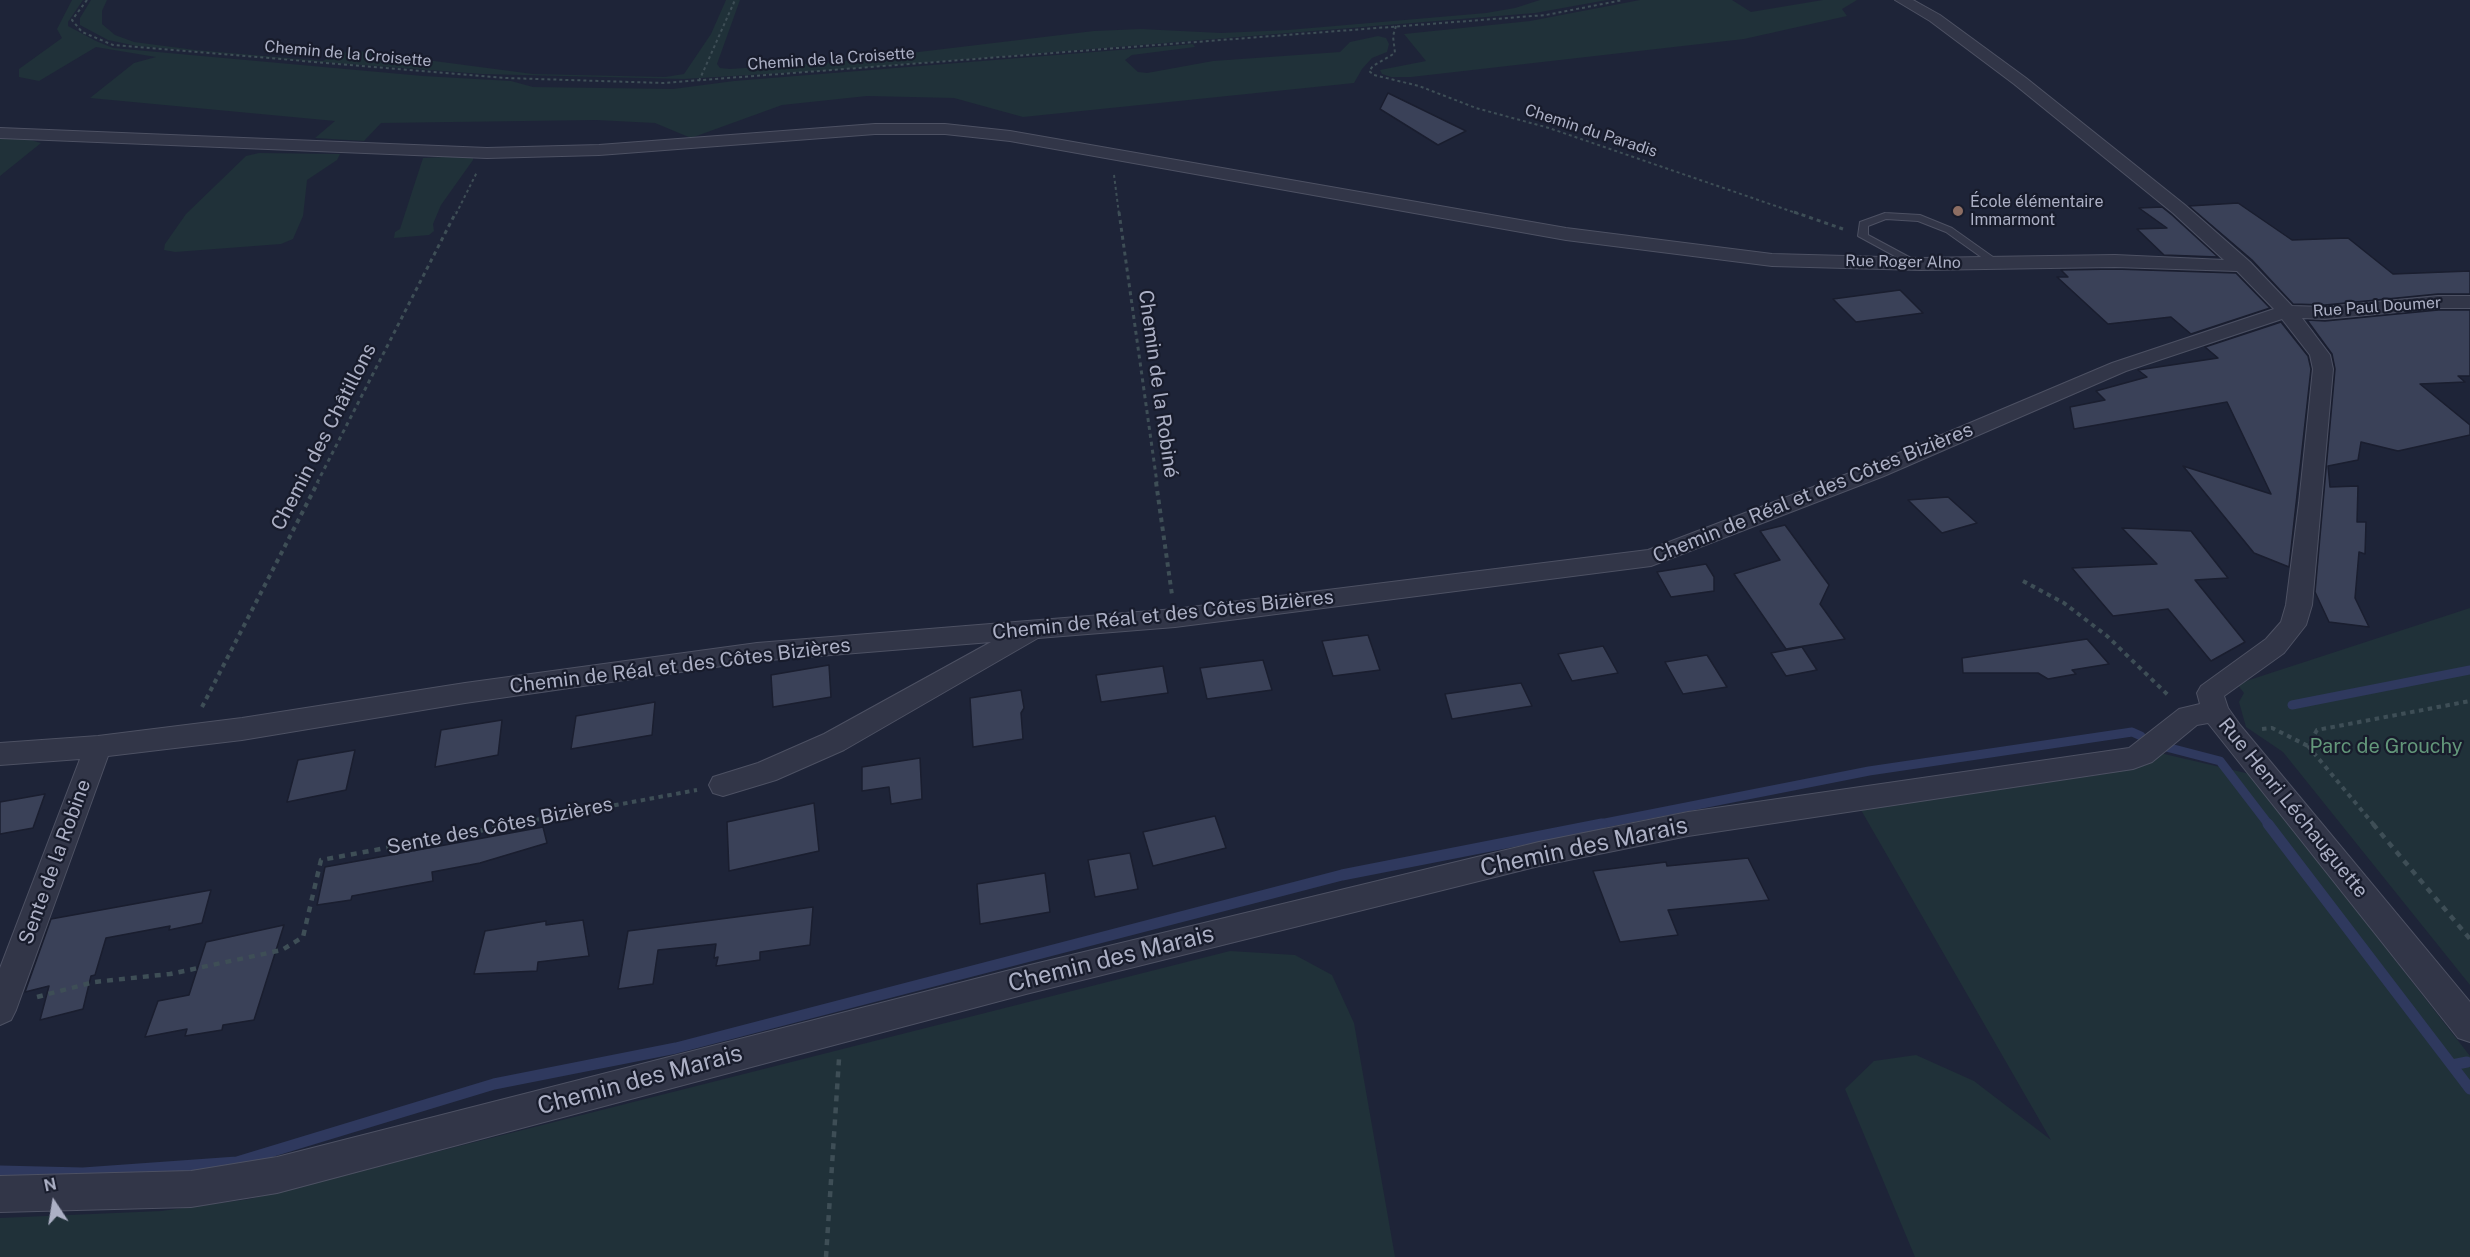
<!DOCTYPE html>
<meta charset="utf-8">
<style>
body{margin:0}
#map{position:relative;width:2470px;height:1257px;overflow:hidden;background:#1e2438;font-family:"Public Sans",sans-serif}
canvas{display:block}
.north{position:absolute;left:24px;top:1173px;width:60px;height:60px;-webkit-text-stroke:4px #181c2c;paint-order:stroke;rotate:348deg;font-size:16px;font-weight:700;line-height:24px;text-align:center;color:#acb0c5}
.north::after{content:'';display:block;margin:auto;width:21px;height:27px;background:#acb0c5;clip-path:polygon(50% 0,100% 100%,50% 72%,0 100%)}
</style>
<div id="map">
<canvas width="2470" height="1257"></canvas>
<div class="north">N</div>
</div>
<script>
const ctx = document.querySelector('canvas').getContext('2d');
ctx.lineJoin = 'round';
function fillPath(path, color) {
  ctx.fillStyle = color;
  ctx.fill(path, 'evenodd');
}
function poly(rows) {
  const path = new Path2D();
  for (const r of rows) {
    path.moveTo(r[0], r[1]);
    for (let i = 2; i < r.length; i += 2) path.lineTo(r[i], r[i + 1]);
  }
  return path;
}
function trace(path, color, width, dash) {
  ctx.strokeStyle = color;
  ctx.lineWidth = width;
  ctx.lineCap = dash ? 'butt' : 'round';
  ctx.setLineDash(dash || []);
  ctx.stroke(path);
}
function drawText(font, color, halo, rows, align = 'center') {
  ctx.font = font + ' "Public Sans",sans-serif';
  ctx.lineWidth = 4.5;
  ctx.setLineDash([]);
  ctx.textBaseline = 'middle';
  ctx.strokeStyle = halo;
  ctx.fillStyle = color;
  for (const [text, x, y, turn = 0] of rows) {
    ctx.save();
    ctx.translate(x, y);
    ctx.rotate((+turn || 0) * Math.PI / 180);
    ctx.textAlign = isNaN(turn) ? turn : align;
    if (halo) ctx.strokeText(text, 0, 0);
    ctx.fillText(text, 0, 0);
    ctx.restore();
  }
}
fillPath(poly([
 [72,0,83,0,68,22,68,26,96,41,113,48,423,76,511,81,533,87,673,89,734,81,1193,44,1195,47,1132,55,1125,60,1138,72,1147,73,1213,61,1340,52,1350,42,1378,36,1386,38,1389,44,1387,52,1372,58,1362,69,1354,83,1023,117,954,98,867,96,782,105,691,138,655,123,596,120,381,123,364,141,315,138,335,121,90,98,134,63,156,57,96,47,39,81,19,77,19,69,62,38,57,29],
 [91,0,107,0,102,11,102,24,115,35,134,42,195,50,323,61,337,53,358,51,533,74,665,77,684,74,711,34,726,0,740,0,717,64,720,68,730,69,835,62,1094,31,1141,29,1221,33,1288,30,1486,13,1515,8,1540,0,1607,0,1535,13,833,70,684,79,482,74,321,62,137,46,108,40,80,25,80,18],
 [1640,0,1732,0,1751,12,1823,0,1857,0,1842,9,1847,16,1744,39,1411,77,1391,77,1382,74,1380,70,1426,61,1404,34,1530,21],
 [0,136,24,138,41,143,0,176],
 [259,153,340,154,337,160,307,180,303,216,293,239,281,244,175,252,164,250,165,244,186,214,246,156],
 [464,156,473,158,473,160,441,205,433,224,434,231,429,235,394,238,395,232,400,229,423,158],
 [2470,608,2470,985,2283,752,2246,727,2239,702,2244,693,2237,684],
 [2160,753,2250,774,2470,1056,2470,1257,1915,1257,1845,1089,1874,1061,1916,1055,1974,1081,2051,1140,1861,810,2111,773,2154,759],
 [1230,951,1295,955,1332,975,1354,1023,1395,1257,0,1257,0,1218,161,1211,250,1199]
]), '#203139');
trace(poly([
 [2292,705,2470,670],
 [2166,747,2220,761,2269,825],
 [1595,825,1869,771,2132,732,2141,736]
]), '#2f395e', 9);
trace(poly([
 [2268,824,2470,1089],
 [2452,1065,2467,1062],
 [0,1171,83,1173,237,1162,494,1084,676,1048,1342,875,1602,824]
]), '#2f395e', 11);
const building = poly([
 [1388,93,1466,131,1438,145,1380,109,1388,93],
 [2238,203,2292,240,2348,238,2393,274,2470,271,2470,294,2438,294,2325,305,2293,304,2252,260,2189,206,2238,203],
 [2162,207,2172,215,2218,257,2164,255,2137,229,2167,228,2139,208,2162,207],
 [2115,269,2236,273,2270,308,2191,334,2171,317,2108,324,2057,277,2068,277,2061,270,2115,269],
 [1900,290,1923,313,1856,322,1833,299,1900,290],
 [2438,310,2470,310,2470,376,2458,376,2465,382,2420,384,2470,425,2470,435,2398,451,2361,442,2358,460,2328,466,2330,487,2358,486,2357,522,2366,522,2365,554,2359,552,2355,598,2369,627,2329,622,2315,592,2335,369,2332,354,2307,320,2325,321,2438,310],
 [2281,322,2308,356,2311,369,2289,567,2254,553,2183,466,2271,494,2227,402,2074,429,2070,407,2105,400,2096,391,2147,377,2138,370,2218,358,2205,347,2281,322],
 [1948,497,1977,523,1942,533,1908,500,1948,497],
 [1785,525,1829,585,1820,604,1845,639,1786,649,1734,574,1780,560,1760,531,1785,525],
 [2122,528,2191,531,2228,578,2195,580,2245,642,2211,661,2168,609,2113,616,2072,568,2157,564,2122,528],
 [1706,564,1714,577,1714,591,1671,597,1657,572,1706,564],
 [1368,635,1380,670,1333,676,1322,641,1368,635],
 [2087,639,2109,664,2072,670,2076,674,2048,679,2038,673,1963,673,1962,658,2087,639],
 [1603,646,1618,673,1572,681,1558,654,1603,646],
 [1802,647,1817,670,1786,676,1771,653,1802,647],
 [1707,655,1727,687,1683,694,1665,662,1707,655],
 [1263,660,1272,690,1207,699,1200,668,1263,660],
 [829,665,831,697,773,707,771,675,829,665],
 [1163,666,1168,693,1101,702,1096,675,1163,666],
 [1521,683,1532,706,1452,719,1445,694,1521,683],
 [1021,690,1024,708,1021,713,1023,739,973,747,970,698,1021,690],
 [655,702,652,735,571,749,576,716,655,702],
 [502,720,498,755,435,767,441,730,502,720],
 [355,750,346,790,287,802,298,760,355,750],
 [920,758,922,799,891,804,889,787,862,791,862,767,920,758],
 [45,794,33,828,0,834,0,802,45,794],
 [814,803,819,851,729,871,727,822,814,803],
 [1215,816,1226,848,1153,866,1143,832,1215,816],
 [543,827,547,843,480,863,432,872,433,881,352,896,351,900,317,905,325,867,543,827],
 [1130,853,1138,889,1095,897,1088,860,1130,853],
 [1748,858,1769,900,1668,910,1678,935,1620,942,1593,871,1666,862,1667,866,1748,858],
 [1045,873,1050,912,980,924,977,884,1045,873],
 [211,890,202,923,169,930,170,926,106,938,95,975,91,976,83,1009,40,1020,49,986,25,992,51,919,211,890],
 [813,907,810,945,760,952,760,960,716,966,718,957,714,958,716,944,658,950,653,984,618,989,628,931,813,907],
 [583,920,589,956,538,962,537,971,474,974,485,931,546,921,546,925,583,920],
 [284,925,254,1020,223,1025,222,1030,185,1036,187,1029,145,1037,158,1001,189,995,206,942,284,925]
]);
fillPath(building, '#3a4158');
trace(building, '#1a1e2f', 1.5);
const lane = poly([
 [1885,213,1920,215,1952,228,2000,262,1999,264,1991,264,1946,232,1918,221,1886,219,1868,226,1868,235,1922,264,1921,266,1913,266,1858,236,1860,222,1885,213]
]);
const street = poly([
 [1895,0,1913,0,1940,15,2026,78,2185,205,2250,262,2292,306,2325,307,2438,296,2470,296,2470,308,2438,308,2325,319,2302,318,2330,355,2333,369,2312,605,2306,625,2284,653,2224,696,2228,708,2240,725,2470,1002,2470,1042,2458,1038,2208,723,2197,725,2152,762,2133,769,1688,836,1539,866,1026,994,277,1193,191,1207,0,1212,0,1176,191,1171,277,1157,1026,966,1539,842,1688,812,2129,748,2179,709,2200,704,2197,693,2201,686,2266,639,2281,622,2286,605,2299,503,2313,369,2310,355,2282,319,2126,371,1884,476,1651,566,1175,627,1038,638,844,750,776,780,723,796,713,793,709,785,713,777,758,763,824,734,991,642,757,661,465,703,242,740,108,756,16,1010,11,1020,0,1025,0,968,80,759,0,765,0,743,98,736,242,718,465,683,757,643,1175,609,1648,550,1868,466,2112,363,2274,309,2237,271,2115,267,1920,270,1772,266,1566,240,1010,141,945,134,875,134,599,155,487,158,0,138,0,128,487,148,599,145,875,124,945,124,1010,131,1566,228,1772,254,1920,258,2115,255,2224,260,2173,213,2014,84,1930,21,1895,0]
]);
trace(lane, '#4d5163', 2);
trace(street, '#4d5163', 2);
trace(poly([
 [87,0,72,20,82,32,113,45,506,78,663,83,1546,15,1623,0],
 [1396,26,1393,36,1395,53,1373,66,1369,71,1374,75,1419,86,1476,108,1549,128,1799,214],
 [699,81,735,0],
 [1114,175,1119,214],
 [456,214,477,172]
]), '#3e4e56', 2, [3, 3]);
trace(poly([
 [1119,212,1157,483],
 [1794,212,1843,229],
 [317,483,456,212]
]), '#3e4e56', 3, [4, 4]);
trace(poly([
 [1156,482,1172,595],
 [2023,581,2064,603,2107,636,2169,696],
 [202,707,318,482],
 [2262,729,2272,728,2308,746],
 [508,825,697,790],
 [2374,825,2308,746,2317,730,2470,701]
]), '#3e4e56', 4, [4.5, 4.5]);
trace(poly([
 [2373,824,2470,939],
 [37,997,94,982,170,974,282,950,303,937,321,860,516,824],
 [826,1257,839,1059]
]), '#3e4e56', 4.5, [6, 6]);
fillPath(lane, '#323648');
fillPath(street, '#323648');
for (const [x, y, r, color] of [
 [1958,211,6,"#8d6e63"]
]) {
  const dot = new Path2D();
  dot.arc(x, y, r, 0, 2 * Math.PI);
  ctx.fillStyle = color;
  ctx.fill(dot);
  trace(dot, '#181c2c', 2);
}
drawText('16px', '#acb0c5', '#181c2c', [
 ["Chemin de la Croisette",348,54,5],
 ["Chemin de la Croisette",831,59,-4],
 ["Chemin du Paradis",1591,131,18],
 ["Rue Roger Alno",1903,262,1],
 ["Rue Paul Doumer",2377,307,-4]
]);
drawText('16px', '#acb0c5', '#181c2c', [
 ["École élémentaire",1970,202],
 ["Immarmont",1970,220]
], 'left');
drawText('20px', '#acb0c5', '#181c2c', [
 ["Chemin de la Robiné",1158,384,82],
 ["Chemin des Châtillons",324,437,-63],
 ["Chemin de Réal et des Côtes Bizières",1813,493,-22],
 ["Chemin de Réal et des Côtes Bizières",1163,615,-6],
 ["Chemin de Réal et des Côtes Bizières",680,666,-7],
 ["Rue Henri Léchauguette",2293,808,51],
 ["Sente des Côtes Bizières",500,826,-11],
 ["Sente de la Robine",55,862,-70]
]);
drawText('20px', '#63977a', '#181c2c', [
 ["Parc de Grouchy",2386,747]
]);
drawText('24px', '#acb0c5', '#181c2c', [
 ["Chemin des Marais",1584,847,-12],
 ["Chemin des Marais",1111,959,-14],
 ["Chemin des Marais",640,1080,-15]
]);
</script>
